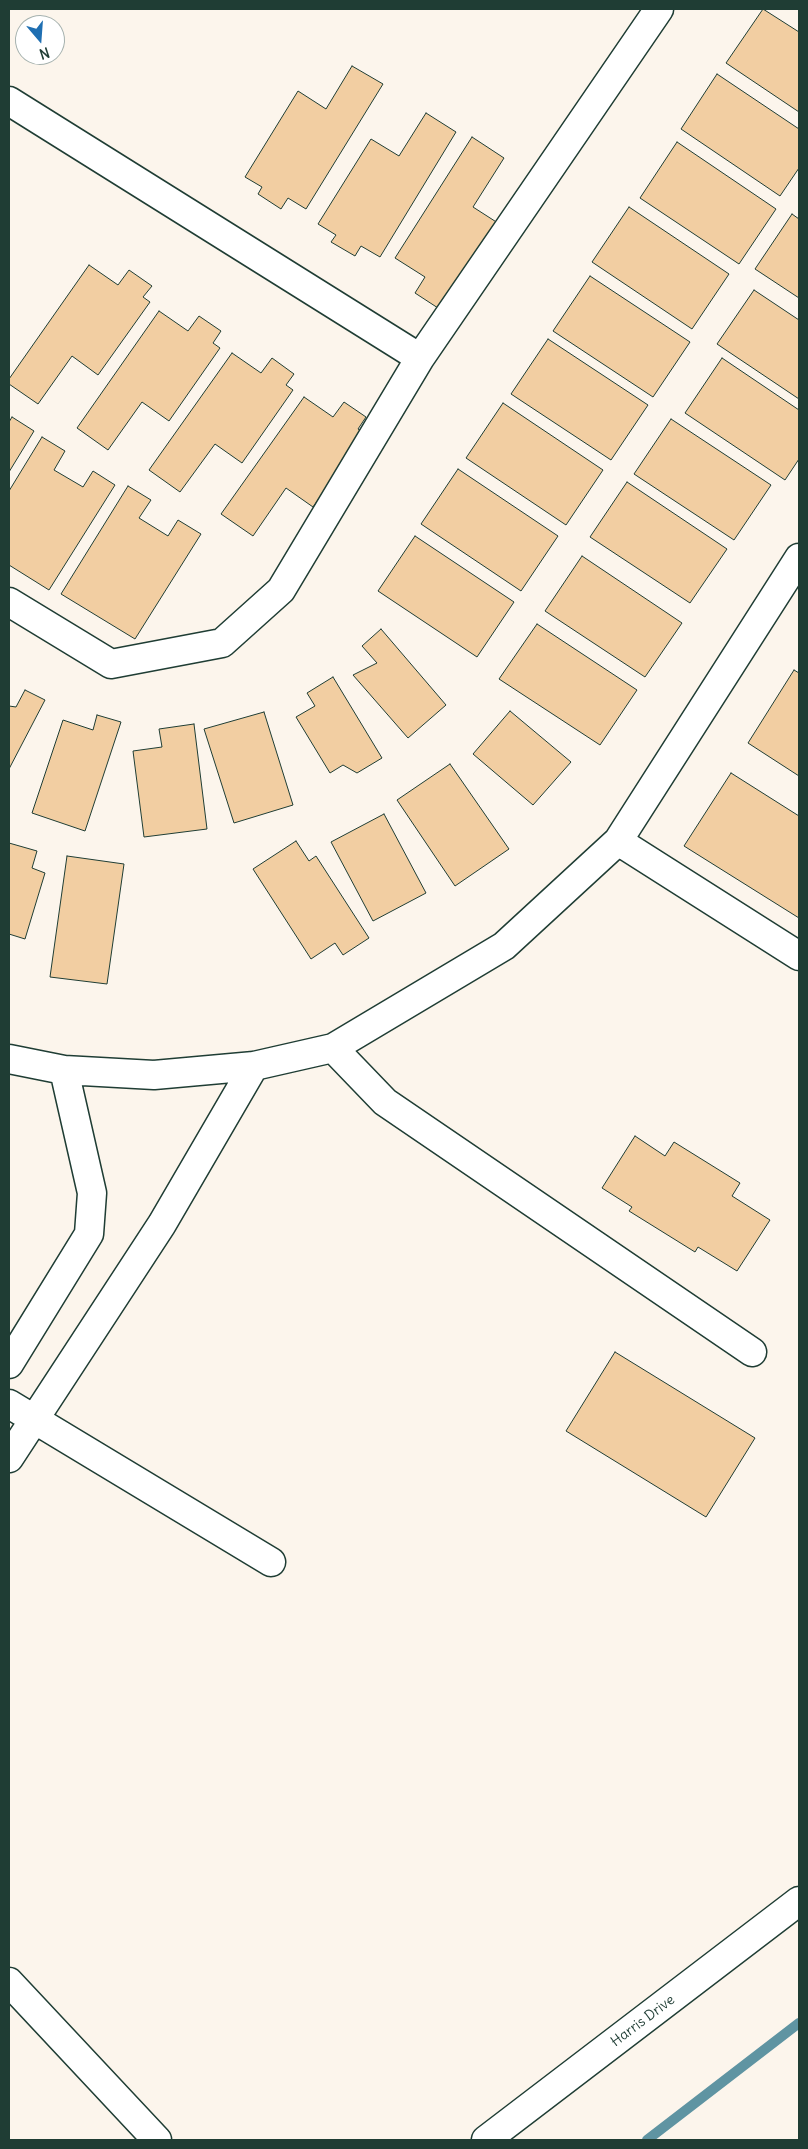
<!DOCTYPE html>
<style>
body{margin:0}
#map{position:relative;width:808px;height:2149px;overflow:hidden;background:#fcf5ec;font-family:Delius,sans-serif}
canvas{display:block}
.frame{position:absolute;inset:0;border:10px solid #1f3d34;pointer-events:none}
.north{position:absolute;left:15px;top:15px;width:50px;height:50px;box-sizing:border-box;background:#fff;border:1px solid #a5b1ae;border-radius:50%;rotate:162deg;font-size:14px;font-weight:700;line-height:20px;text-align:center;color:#1f3d34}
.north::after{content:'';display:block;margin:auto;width:18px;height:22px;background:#1f6fb2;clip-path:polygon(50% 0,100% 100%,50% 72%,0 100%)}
</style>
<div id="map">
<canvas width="808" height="2149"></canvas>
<div class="frame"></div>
<div class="north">N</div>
</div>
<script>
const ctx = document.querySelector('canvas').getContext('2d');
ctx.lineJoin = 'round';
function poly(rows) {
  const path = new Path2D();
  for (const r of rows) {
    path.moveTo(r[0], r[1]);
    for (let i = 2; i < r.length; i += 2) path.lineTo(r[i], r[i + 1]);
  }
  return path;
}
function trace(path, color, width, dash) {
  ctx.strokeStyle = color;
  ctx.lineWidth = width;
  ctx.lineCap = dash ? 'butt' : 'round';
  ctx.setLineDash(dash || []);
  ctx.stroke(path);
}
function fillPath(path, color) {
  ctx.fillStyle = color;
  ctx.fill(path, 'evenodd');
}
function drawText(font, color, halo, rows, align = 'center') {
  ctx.font = font + ' Delius,sans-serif';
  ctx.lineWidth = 4;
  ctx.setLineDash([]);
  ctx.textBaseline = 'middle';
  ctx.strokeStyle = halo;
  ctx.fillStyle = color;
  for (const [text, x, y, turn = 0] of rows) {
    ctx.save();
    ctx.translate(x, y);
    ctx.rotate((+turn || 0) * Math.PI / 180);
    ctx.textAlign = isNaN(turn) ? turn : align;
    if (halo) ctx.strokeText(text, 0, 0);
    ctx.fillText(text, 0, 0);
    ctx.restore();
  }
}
trace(poly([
 [647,2140,799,2023]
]), '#5f94a2', 10);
const building = poly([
 [763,9,799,32,799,112,726,63,763,9],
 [352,66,383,84,306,209,288,198,281,209,258,194,262,187,245,177,298,91,326,109,352,66],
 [717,74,799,129,799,168,780,196,681,129,717,74],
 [426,113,456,132,380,257,361,246,355,256,331,242,336,235,318,224,371,139,399,156,426,113],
 [472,137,504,158,473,207,501,225,453,301,446,296,438,308,415,293,425,277,395,258,472,137],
 [677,142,776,209,739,264,640,198,677,142],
 [629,207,729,274,692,329,592,262,629,207],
 [792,214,799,219,799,298,755,269,792,214],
 [89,265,118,285,129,270,152,286,143,297,150,302,98,375,72,356,38,404,9,384,9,379,89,265],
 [590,276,690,342,653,397,553,331,590,276],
 [754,290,799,320,799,399,717,344,754,290],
 [159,311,188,331,199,316,221,331,213,343,220,348,169,421,142,402,108,450,77,428,159,311],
 [548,339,648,405,611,460,511,394,548,339],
 [232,353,261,373,272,358,294,374,286,385,293,390,242,463,215,444,180,492,149,470,232,353],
 [722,358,799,410,799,459,785,480,685,413,722,358],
 [304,397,333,417,344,402,366,417,358,429,365,434,313,507,286,488,253,536,221,514,304,397],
 [503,403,603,470,566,525,466,458,503,403],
 [12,417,34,431,9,472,9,422,12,417],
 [671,419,771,485,734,540,634,474,671,419],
 [42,437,65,451,54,470,83,487,93,471,115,485,49,590,9,565,9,491,42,437],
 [458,469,558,536,521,591,421,524,458,469],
 [627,482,727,549,690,603,590,537,627,482],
 [128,486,151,500,139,518,168,536,178,520,201,534,135,639,61,594,128,486],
 [415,536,514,602,477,657,378,591,415,536],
 [582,556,682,623,645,677,545,611,582,556],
 [537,624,637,690,600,745,499,679,537,624],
 [381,629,446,705,408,738,353,675,377,663,362,646,381,629],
 [794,670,799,673,799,776,748,743,794,670],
 [333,677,382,758,357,773,343,765,330,773,296,717,315,706,307,693,333,677],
 [25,690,45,700,9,769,9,706,16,707,25,690],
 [510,711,571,762,533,805,473,754,510,711],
 [264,712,293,805,234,823,204,729,264,712],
 [97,715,121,722,85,831,32,813,63,720,93,730,97,715],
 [194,724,207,829,144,837,133,751,162,747,159,729,194,724],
 [450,764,509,849,455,886,397,800,450,764],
 [731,773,799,816,799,918,684,846,731,773],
 [384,814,426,893,373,921,331,842,384,814],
 [296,841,309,861,316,856,369,938,343,955,335,943,311,959,253,869,296,841],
 [9,843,37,851,32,868,45,873,25,939,9,934,9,843],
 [67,856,124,864,107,984,50,977,67,856],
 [635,1136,665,1156,674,1142,740,1183,732,1196,770,1220,737,1271,698,1247,695,1252,629,1211,632,1207,602,1188,635,1136],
 [615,1352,755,1438,706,1517,566,1431,615,1352]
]);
fillPath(building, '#f2cea2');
trace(building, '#1f3d34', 1);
const minor = poly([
 [9,101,420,358],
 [9,602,111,664,222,643,281,590,420,358,659,9],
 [618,841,799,956],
 [333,1048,385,1102,752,1352],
 [9,1059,64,1070,154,1075,254,1066,333,1048,504,946,618,841,799,558],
 [9,1364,89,1234,92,1193,64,1070],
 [9,1404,271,1562],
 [9,1458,162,1224,254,1066],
 [9,1982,157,2140],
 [486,2140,799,1901]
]);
trace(minor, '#1f3d34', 31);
trace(minor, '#fff', 28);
drawText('14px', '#1f3d34', '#fff', [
 ["Harris Drive",643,2021,-37]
]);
</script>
